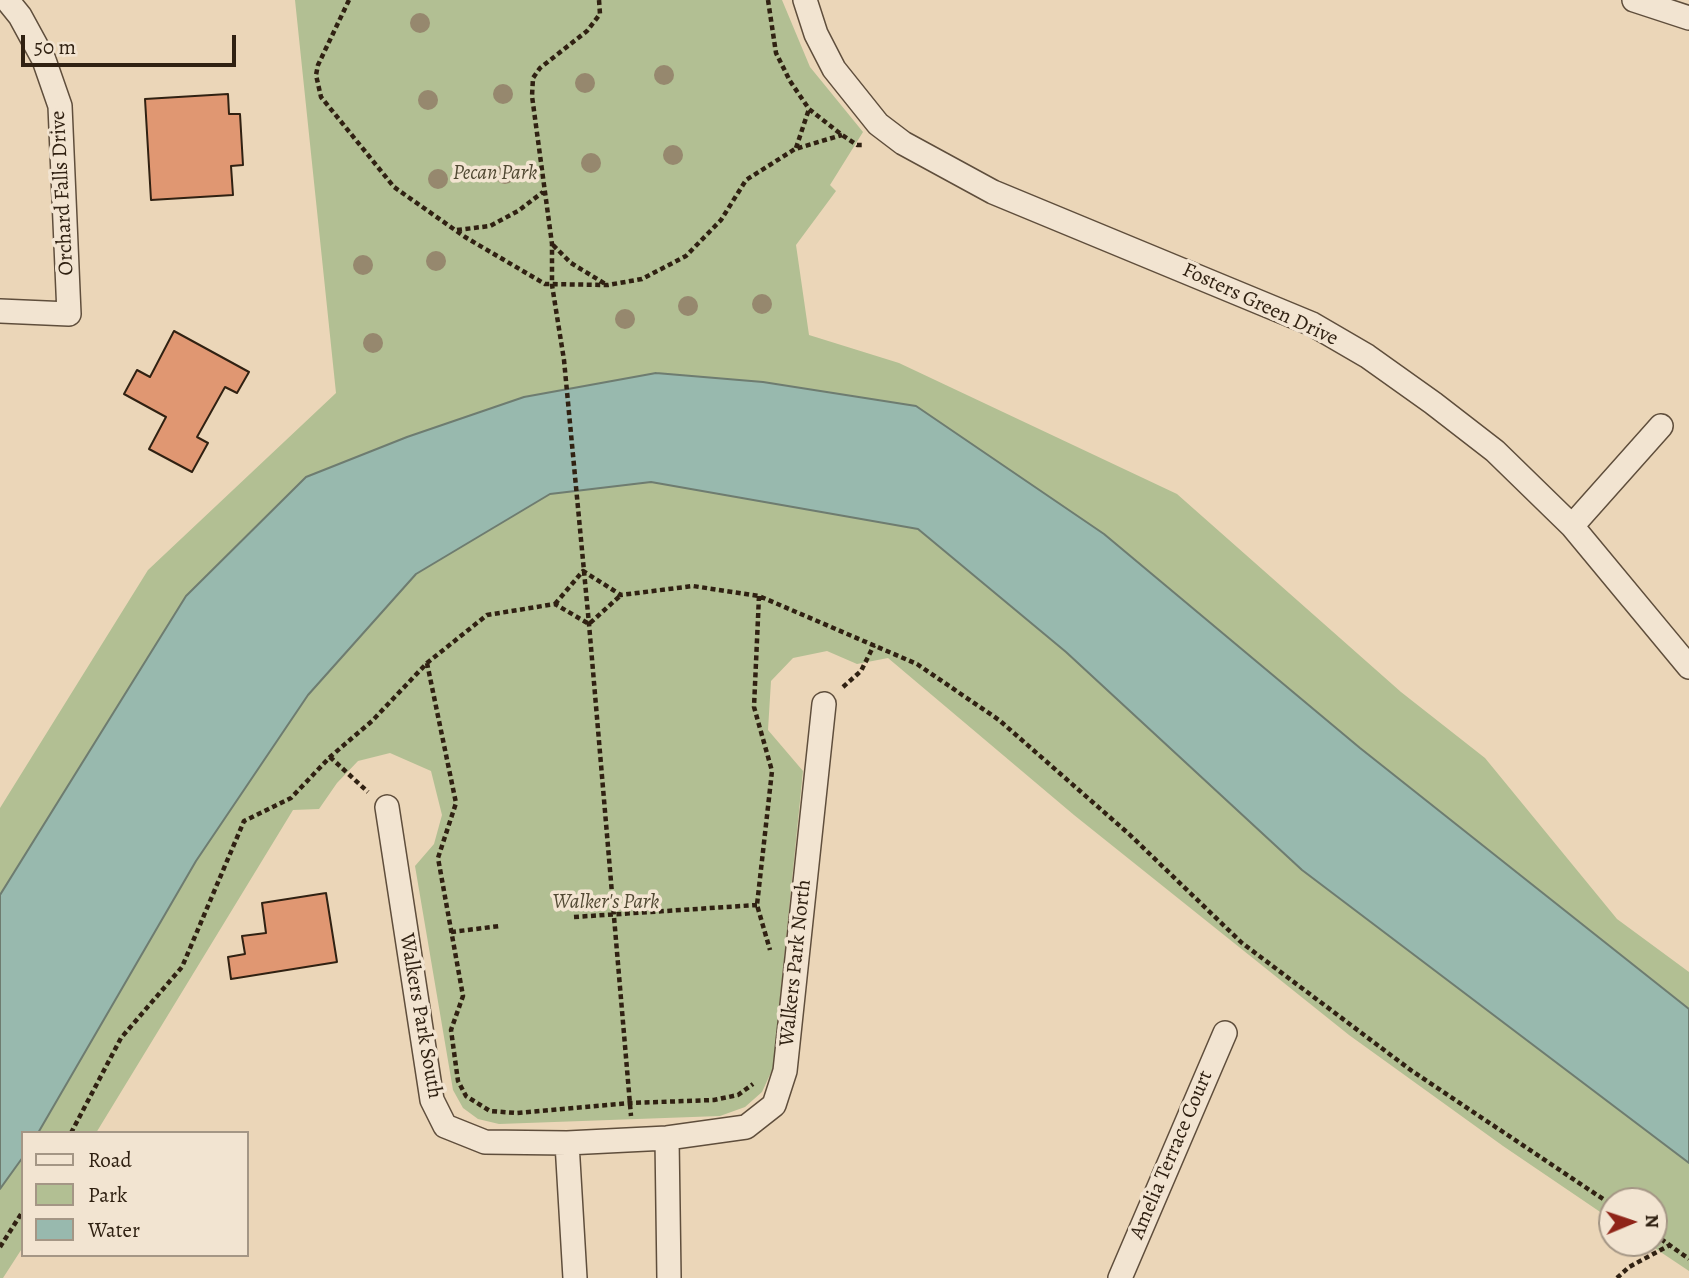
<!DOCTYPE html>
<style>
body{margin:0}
#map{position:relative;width:1689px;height:1278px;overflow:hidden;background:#ebd6b8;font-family:Alegreya,serif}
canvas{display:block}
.legend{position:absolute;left:21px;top:1131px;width:228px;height:126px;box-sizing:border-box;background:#f2e4d1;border:2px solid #a49685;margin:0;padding:9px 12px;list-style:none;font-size:21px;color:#302112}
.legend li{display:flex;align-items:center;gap:14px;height:35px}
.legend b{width:35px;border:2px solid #a49685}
.north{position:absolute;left:1598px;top:1187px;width:70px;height:70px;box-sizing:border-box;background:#f2e4d1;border:2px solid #a49685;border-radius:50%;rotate:88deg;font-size:19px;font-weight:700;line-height:28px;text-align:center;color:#302112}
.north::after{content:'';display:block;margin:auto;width:24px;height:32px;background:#8f2418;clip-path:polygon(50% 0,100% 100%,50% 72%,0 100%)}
.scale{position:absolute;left:21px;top:35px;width:215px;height:32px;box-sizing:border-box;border:4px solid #302112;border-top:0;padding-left:9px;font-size:21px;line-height:24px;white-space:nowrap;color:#302112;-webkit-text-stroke:5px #f2e4d1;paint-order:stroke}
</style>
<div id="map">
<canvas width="1689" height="1278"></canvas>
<ul class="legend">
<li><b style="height:9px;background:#f2e4d1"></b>Road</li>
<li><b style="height:19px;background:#b2bf93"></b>Park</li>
<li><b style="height:19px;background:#98b9ae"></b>Water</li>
</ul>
<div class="north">N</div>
<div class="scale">50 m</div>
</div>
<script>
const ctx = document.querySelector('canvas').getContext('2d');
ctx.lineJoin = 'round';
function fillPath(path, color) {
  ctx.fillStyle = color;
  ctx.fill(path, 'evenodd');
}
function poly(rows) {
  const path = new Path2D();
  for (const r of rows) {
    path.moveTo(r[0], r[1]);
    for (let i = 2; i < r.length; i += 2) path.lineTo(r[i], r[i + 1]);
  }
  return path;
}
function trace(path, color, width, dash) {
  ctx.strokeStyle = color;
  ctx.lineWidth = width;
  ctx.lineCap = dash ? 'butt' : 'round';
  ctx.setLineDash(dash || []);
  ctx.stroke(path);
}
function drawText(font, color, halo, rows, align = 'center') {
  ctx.font = font + ' Alegreya,serif';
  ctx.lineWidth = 7;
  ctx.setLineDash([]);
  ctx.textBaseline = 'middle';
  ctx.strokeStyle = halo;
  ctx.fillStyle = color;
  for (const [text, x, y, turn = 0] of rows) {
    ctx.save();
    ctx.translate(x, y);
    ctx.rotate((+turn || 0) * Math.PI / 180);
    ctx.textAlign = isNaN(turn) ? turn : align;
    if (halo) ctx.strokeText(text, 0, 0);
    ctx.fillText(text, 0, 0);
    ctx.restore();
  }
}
fillPath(poly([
 [295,0,782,0,810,67,863,132,830,185,836,191,796,245,809,335,899,363,1177,494,1401,692,1485,758,1617,919,1689,972,1689,1271,1647,1243,1654,1243,1654,1201,1612,1201,1612,1220,1503,1146,1349,1035,1074,815,888,658,857,664,827,651,793,658,771,681,768,730,803,771,773,1068,762,1092,745,1107,720,1116,499,1124,478,1119,463,1108,453,1090,415,866,434,844,442,815,431,771,390,753,358,761,337,783,319,809,293,810,96,1133,23,1133,23,1247,3,1278,0,1278,0,808,148,570,336,393]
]), '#b2bf93');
const water = poly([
 [656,373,763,382,916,406,1104,534,1360,748,1689,1009,1689,1163,1302,870,1066,652,918,529,651,482,550,494,416,574,308,695,196,861,38,1133,23,1133,23,1157,0,1189,0,895,186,596,306,477,407,437,524,397,656,373]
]);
fillPath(water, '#98b9ae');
trace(water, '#6e7c70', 2);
const building = poly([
 [228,94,229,114,240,114,243,165,231,166,233,195,151,200,145,99,228,94],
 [174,331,249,372,237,393,225,387,197,437,208,443,192,472,149,449,166,417,124,394,137,370,150,377,174,331],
 [326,893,337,962,231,979,228,957,245,954,242,936,266,933,262,903,326,893]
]);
fillPath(building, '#e09772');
trace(building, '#302112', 2);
const minor = poly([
 [805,0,816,34,834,69,878,124,903,143,993,192,1312,324,1367,356,1433,403,1495,451,1572,526,1689,667],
 [1634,0,1689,18],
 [0,311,69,314,60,106,44,60,20,16,7,0],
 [1572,526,1661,426],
 [387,807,432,1100,445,1126,485,1142,567,1143,667,1138,746,1127,774,1105,785,1071,824,704],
 [667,1138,669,1278],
 [567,1143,575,1278],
 [1120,1278,1225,1033]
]);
trace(minor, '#5f4e3c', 26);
trace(poly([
 [349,0,318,65,316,75,321,97,394,187,465,237,545,284,608,285,642,279,686,256,721,220,746,180,795,149,842,135],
 [599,0,600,14,587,31,540,68,533,78,532,96,552,244,552,285,564,360,589,624,631,1116],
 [768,0,776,53,790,81,809,109,842,135,857,145,863,145],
 [796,148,809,109],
 [457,230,490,226,518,211,543,192],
 [553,245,571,263,607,285],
 [759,596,754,707,772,771,757,905,770,950],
 [555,604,583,571,621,595,693,586,759,596,917,664,999,720,1129,834,1242,943,1412,1071,1612,1205],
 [427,663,456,803,438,858,463,996,451,1030,458,1081,466,1096,490,1111,517,1113,630,1103,714,1100,738,1095,753,1084],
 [843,687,861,671,874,645],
 [330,757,368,792],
 [574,917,757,905],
 [451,932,500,926],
 [71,1133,121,1038,182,967,244,821,291,798,330,757,372,721,427,663,487,615,555,604,589,624,621,595],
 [1654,1234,1689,1259],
 [0,1247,23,1211],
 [1617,1278,1629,1267,1670,1245]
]), '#302112', 4.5, [5, 3.5]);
trace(minor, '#f2e4d1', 23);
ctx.fillStyle = '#96886e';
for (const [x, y] of [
 [420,23],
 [664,75],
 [585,83],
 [503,94],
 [428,100],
 [673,155],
 [591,163],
 [505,174],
 [438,179],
 [436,261],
 [363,265],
 [762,304],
 [688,306],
 [625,319],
 [373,343]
]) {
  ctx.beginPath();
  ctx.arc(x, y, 10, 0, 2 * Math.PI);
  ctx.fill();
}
drawText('italic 21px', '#504832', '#f2e4d1', [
 ["Pecan Park",495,174],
 ["Walker's Park",606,903]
]);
drawText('21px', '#302112', '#f2e4d1', [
 ["Orchard Falls Drive",63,193,-93],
 ["Fosters Green Drive",1260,305,25],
 ["Walkers Park North",796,963,-84],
 ["Walkers Park South",420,1016,80],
 ["Amelia Terrace Court",1172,1155,-67]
]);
</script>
